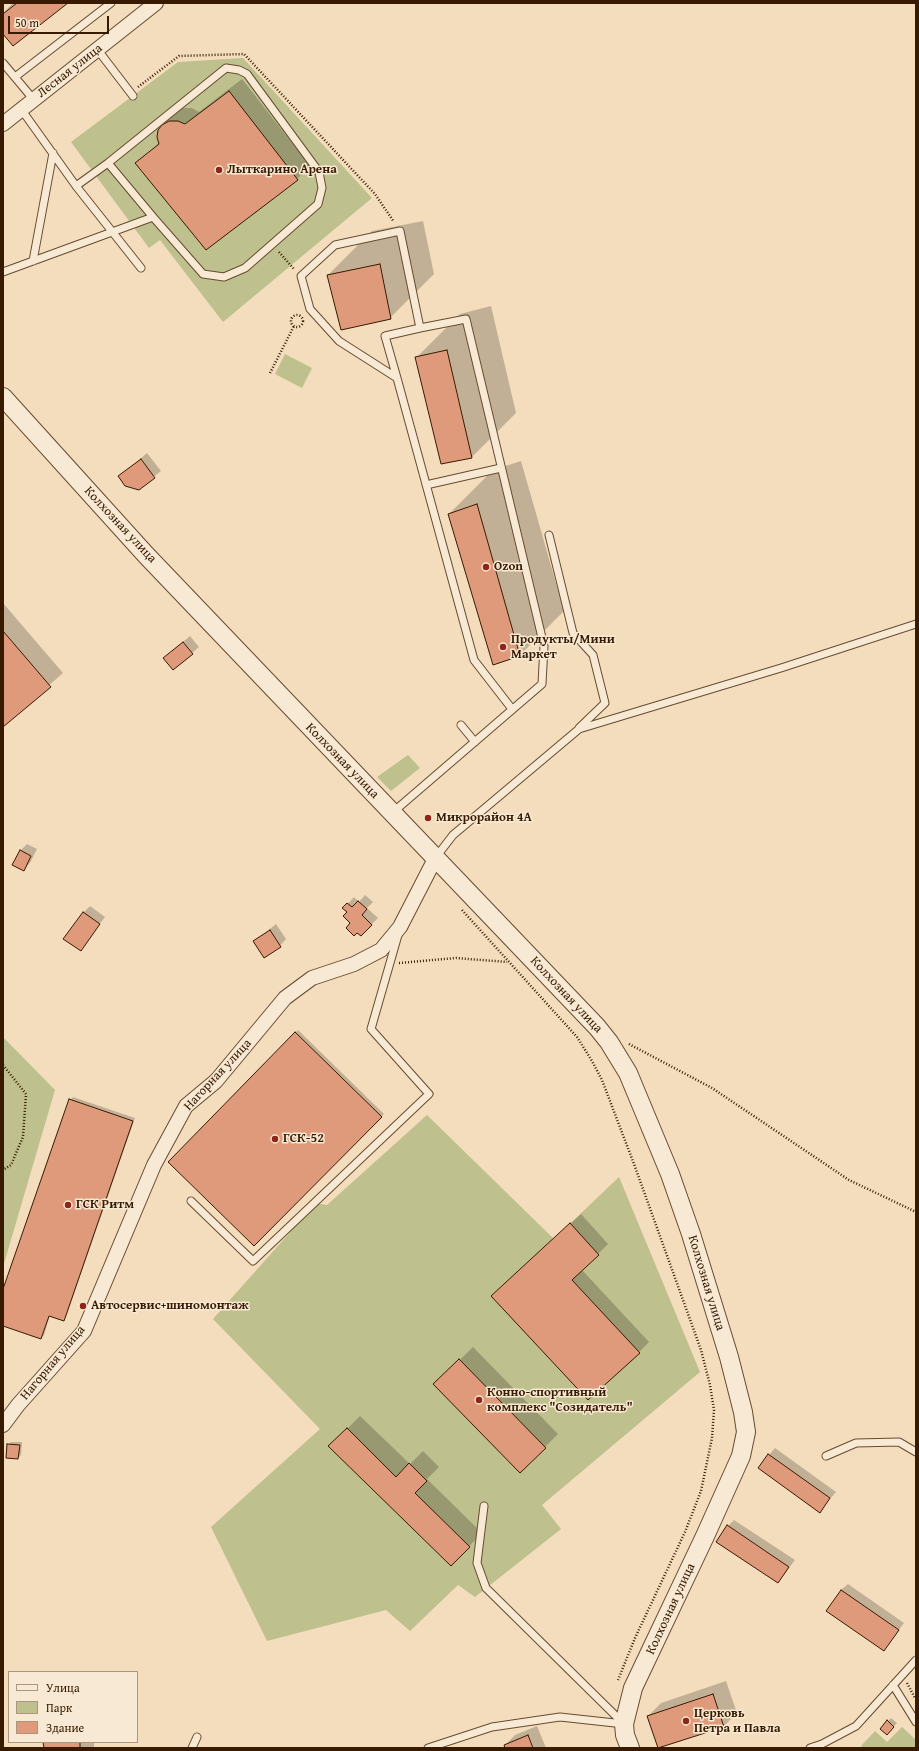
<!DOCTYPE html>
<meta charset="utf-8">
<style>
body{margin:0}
#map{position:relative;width:919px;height:1751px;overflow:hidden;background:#f3ddbc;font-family:"Gentium Book Plus",serif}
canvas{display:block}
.frame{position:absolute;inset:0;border:4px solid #381a01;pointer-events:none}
.legend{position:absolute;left:8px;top:1671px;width:130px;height:72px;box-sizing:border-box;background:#f7e9d3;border:1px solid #ab967f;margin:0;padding:5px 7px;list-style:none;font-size:12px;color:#381a01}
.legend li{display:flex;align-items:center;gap:8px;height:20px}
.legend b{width:20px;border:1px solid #ab967f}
.scale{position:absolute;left:8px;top:16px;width:101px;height:18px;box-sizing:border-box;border:2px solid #381a01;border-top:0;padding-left:5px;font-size:12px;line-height:14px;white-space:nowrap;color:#381a01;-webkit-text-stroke:3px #f7e9d3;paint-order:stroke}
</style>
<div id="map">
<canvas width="919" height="1751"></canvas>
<div class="frame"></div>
<ul class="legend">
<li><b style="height:5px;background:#f7e9d3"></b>Улица</li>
<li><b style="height:11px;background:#bec08e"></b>Парк</li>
<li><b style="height:11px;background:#de9a7b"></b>Здание</li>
</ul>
<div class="scale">50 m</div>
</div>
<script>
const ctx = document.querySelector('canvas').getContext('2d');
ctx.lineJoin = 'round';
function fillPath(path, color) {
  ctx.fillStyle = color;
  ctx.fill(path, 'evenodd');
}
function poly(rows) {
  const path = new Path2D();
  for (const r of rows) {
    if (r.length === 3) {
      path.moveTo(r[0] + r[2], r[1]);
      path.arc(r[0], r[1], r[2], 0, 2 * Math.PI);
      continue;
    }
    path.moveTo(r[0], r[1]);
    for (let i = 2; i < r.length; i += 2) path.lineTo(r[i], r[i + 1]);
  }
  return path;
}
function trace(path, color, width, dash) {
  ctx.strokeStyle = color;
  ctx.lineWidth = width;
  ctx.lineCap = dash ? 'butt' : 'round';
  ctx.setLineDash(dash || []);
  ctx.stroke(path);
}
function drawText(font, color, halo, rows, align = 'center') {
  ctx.font = font + ' "Gentium Book Plus",serif';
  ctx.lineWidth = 3;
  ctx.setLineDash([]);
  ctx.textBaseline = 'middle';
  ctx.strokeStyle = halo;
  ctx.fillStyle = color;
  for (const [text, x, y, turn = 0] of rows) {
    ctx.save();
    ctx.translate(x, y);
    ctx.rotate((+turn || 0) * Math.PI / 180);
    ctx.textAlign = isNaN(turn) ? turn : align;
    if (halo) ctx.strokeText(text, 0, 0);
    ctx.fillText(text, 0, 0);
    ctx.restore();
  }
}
fillPath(poly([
 [243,58,372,198,223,322,160,240,149,248,71,142,178,62],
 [285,354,312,368,302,388,275,374],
 [408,755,420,768,391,791,377,777],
 [3,1037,55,1090,3,1267],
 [427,1115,554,1239,619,1177,700,1372,542,1505,561,1529,475,1597,458,1585,410,1631,386,1610,267,1641,211,1527,320,1429,213,1319,316,1203,327,1205],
 [902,1727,916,1740,916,1748,864,1748,861,1746,875,1731,887,1742]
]), '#bec08e');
fillPath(poly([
 [13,3,67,3,3,32,3,13],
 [242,79,310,166,297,179,137,163,160,142,163,126,176,112,183,108,192,108,199,112],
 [423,221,434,274,390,318,328,275,372,231],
 [491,306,516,413,472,457,442,463,416,358,460,314],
 [147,453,161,471,139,489,119,477],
 [521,461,564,611,520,655,449,514,493,470],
 [3,603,63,673,3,726],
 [190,636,199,647,173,669,164,658],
 [27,844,37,849,30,863,23,870,14,865,21,850],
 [365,895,373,902,367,908,378,918,361,935,351,923,348,912,344,908,354,897,359,902],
 [90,906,105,917,80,950,83,913],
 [276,924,286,939,280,946,254,942],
 [298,1030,384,1114,254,1245,169,1162],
 [73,1097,135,1118,66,1317,63,1320,50,1315,44,1335,41,1338,3,1325,3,1292,70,1100],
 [581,1214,608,1244,582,1270,649,1342,639,1352,502,1286],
 [473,1347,558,1434,520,1472,435,1384],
 [360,1416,410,1464,423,1451,439,1467,427,1479,482,1533,451,1565,330,1446],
 [11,1442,22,1442,21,1455,18,1458,8,1445],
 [775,1448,836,1492,820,1511,769,1455],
 [734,1520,795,1560,778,1582,728,1526],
 [848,1584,904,1623,884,1650,841,1590],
 [726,1681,737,1713,724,1726,659,1748,648,1716,661,1703],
 [891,1718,897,1723,887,1734,881,1728],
 [537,1726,546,1748,506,1748,505,1745,515,1735],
 [45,1742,94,1742,94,1748,45,1748]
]), '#0003');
const building = poly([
 [17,3,68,3,13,46,3,34,3,14,17,3],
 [229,91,298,180,206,250,135,163,159,144,157,137,158,130,162,125,169,121,178,121,185,124,229,91],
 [380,264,391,319,341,330,327,275,380,264],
 [447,350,472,458,441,464,415,357,447,350],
 [141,459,155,478,139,490,125,486,118,476,141,459],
 [477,504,520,656,493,665,448,514,477,504],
 [3,631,51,687,3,727,3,631],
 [183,642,193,654,173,670,163,658,183,642],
 [20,850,31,856,24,871,12,865,20,850],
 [358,901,367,909,362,915,372,925,361,936,357,933,354,936,346,928,350,923,343,916,347,912,342,908,347,903,352,907,358,901],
 [83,912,100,924,81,951,63,939,83,912],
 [270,930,281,947,264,958,253,941,270,930],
 [295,1032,382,1117,254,1246,168,1162,295,1032],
 [69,1099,133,1121,64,1321,49,1316,41,1339,3,1326,3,1289,69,1099],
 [570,1223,599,1255,572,1280,640,1353,588,1400,491,1296,570,1223],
 [459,1359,546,1448,520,1473,433,1384,459,1359],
 [347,1428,396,1477,409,1463,427,1481,415,1493,470,1547,451,1566,328,1446,347,1428],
 [7,1444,20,1445,18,1459,6,1458,7,1444],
 [768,1454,830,1498,820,1513,758,1468,768,1454],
 [727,1525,789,1567,778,1583,716,1542,727,1525],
 [841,1590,899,1630,884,1651,826,1611,841,1590],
 [713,1694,724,1727,658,1748,647,1716,713,1694],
 [887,1720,894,1727,887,1735,880,1729,887,1720],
 [528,1735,533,1748,505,1748,504,1745,528,1735],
 [43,1742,80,1742,80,1748,44,1748,43,1742]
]);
fillPath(building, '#de9a7b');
trace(building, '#381a01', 1);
const service = poly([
 [97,49,133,96],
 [3,63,34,100],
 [15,77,111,3],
 [21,109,76,186,141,268],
 [108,163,226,68,239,70,247,74,319,172,322,188,318,204,245,268,224,277,203,274,153,217],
 [33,261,53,153],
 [3,272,153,217,108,163,76,186],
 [397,378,385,336,420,328],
 [426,485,501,468],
 [549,535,573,633,593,655,605,703,579,728],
 [461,725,475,742],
 [392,813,542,684,544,646,466,319,420,328,400,231,335,245,301,276,310,309,339,341,397,378,474,660,512,709],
 [436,857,453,835,579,729,781,668,916,624],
 [191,1201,253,1261,429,1094,371,1029,398,935],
 [826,1456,856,1443,899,1442,916,1452],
 [484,1506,477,1563,486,1588,622,1722],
 [893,1685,916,1722],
 [192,1748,197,1737],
 [428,1748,492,1727,560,1717,624,1724],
 [810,1748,822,1744,856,1726,916,1660]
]);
const minor = poly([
 [3,124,156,3],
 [3,1425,18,1405,84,1331,154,1165,186,1106,216,1081,285,998,312,978,354,964,381,950,400,927,436,857]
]);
const tertiary = poly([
 [3,397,146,555,597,1027,609,1042,628,1073,670,1174,691,1234,729,1357,743,1412,746,1432,741,1456,706,1534,633,1688,624,1724,625,1735,630,1748]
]);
trace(service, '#674b30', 9);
trace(minor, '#674b30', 16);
trace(tertiary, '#674b30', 20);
trace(poly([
 [138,87,179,56,244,54,375,194,394,222],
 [279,252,294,269],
 [297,321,6],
 [270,373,294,326],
 [462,910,577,1037,592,1061,602,1080,634,1164,701,1350,710,1385,714,1410,712,1438,701,1491,685,1532,635,1638,618,1680],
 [399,963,456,958,507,962],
 [629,1044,712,1088,849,1180,916,1212],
 [3,1065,26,1094,23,1137,11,1165,3,1170],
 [907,1683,915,1698]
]), '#381a01', 2.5, [1, 2]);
trace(service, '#f7e9d3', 7);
trace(minor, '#f7e9d3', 14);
trace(tertiary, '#f7e9d3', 18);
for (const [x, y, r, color] of [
 [219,170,4,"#8f2418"],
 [486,567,4,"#8f2418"],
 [503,647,4,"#8f2418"],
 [428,818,4,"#8f2418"],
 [275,1139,4,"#8f2418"],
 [68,1205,4,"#8f2418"],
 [83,1306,4,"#8f2418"],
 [479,1400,4,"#8f2418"],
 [686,1721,4,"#8f2418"]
]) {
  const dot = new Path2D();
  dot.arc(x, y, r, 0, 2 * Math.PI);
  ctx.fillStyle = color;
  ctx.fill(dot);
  trace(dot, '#f7e9d3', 1.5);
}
drawText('13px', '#381a01', '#f7e9d3', [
 ["Лесная улица",70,71,-38],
 ["Колхозная улица",120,525,47],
 ["Колхозная улица",342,761,46],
 ["Колхозная улица",566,995,47],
 ["Нагорная улица",218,1075,-47],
 ["Колхозная улица",706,1283,73],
 ["Нагорная улица",53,1363,-50],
 ["Колхозная улица",671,1609,-65]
]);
drawText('bold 13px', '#381a01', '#f7e9d3', [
 ["Лыткарино Арена",227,170],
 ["Ozon",494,567],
 ["Продукты/Мини",511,640],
 ["Маркет",511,655],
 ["Микрорайон 4А",436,818],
 ["ГСК-52",283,1139],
 ["ГСК Ритм",76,1205],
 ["Автосервис+шиномонтаж",91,1306],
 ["Конно-спортивный",487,1393],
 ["комплекс \"Созидатель\"",487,1408],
 ["Церковь",694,1714],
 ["Петра и Павла",694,1729]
], 'left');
</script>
